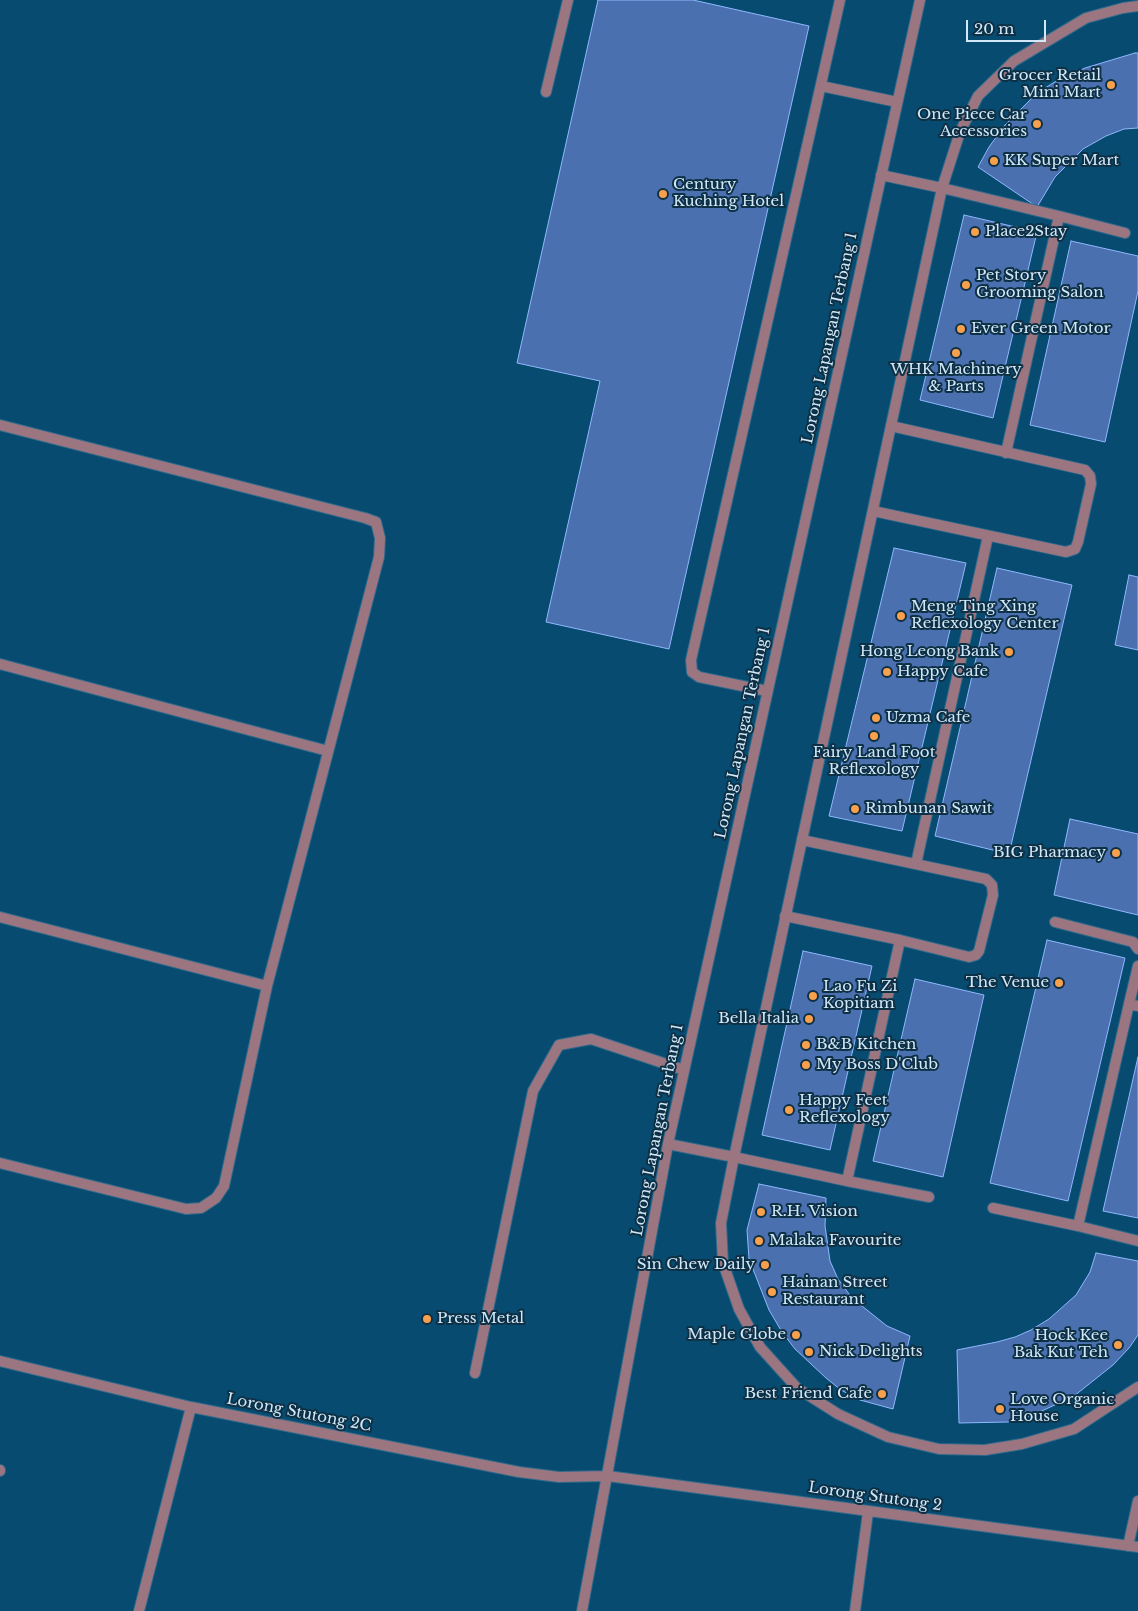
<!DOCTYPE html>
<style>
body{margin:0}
#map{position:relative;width:1138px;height:1611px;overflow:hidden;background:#074b70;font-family:"Libre Baskerville",serif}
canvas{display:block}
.scale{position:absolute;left:966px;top:20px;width:80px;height:22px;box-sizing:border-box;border:2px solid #d2e8f9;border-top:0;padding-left:6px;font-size:15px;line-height:18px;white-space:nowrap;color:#d2e8f9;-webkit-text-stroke:4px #0e3045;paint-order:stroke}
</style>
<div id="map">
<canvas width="1138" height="1611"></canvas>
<div class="scale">20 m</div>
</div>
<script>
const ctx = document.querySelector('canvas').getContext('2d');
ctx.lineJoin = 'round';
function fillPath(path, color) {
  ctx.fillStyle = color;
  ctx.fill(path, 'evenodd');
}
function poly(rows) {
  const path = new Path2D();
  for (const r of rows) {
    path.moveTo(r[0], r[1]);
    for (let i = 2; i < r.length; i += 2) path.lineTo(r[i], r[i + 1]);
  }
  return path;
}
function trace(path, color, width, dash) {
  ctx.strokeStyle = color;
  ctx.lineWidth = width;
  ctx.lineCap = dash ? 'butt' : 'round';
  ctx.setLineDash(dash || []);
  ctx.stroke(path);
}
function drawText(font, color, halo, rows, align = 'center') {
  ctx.font = font + ' "Libre Baskerville",serif';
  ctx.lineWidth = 4;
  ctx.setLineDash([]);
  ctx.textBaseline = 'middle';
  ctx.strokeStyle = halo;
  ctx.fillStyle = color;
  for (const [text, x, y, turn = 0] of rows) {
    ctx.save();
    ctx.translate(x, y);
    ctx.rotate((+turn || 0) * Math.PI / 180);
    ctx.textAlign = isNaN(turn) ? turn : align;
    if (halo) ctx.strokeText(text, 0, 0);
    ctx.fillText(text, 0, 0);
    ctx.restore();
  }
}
const building = poly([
 [598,0,693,0,809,26,669,649,546,622,600,381,517,363,598,0],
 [1135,53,1138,53,1138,128,1124,129,1106,136,1083,149,1055,177,1037,207,978,167,989,147,1005,125,1037,93,1058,80,1085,68,1135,53],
 [964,215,1037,232,993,418,920,400,964,215],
 [1071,241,1138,256,1138,291,1105,442,1030,425,1071,241],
 [894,548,966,563,902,831,829,816,894,548],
 [997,568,1072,585,1009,854,935,836,997,568],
 [1129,575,1138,577,1138,650,1115,645,1129,575],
 [1070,819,1138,834,1138,915,1054,895,1070,819],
 [1047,940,1125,958,1068,1201,990,1183,1047,940],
 [803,951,872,966,830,1150,762,1135,803,951],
 [915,979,984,995,943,1177,873,1161,915,979],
 [1138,1057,1138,1218,1103,1211,1138,1057],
 [759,1184,826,1198,825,1226,830,1261,838,1279,852,1298,887,1326,910,1336,893,1409,860,1400,841,1390,826,1378,795,1349,782,1332,769,1310,749,1259,747,1230,759,1184],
 [1096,1253,1138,1261,1138,1335,1129,1348,1113,1365,1074,1396,1031,1416,1008,1422,959,1423,957,1350,997,1342,1015,1337,1031,1330,1049,1319,1076,1295,1090,1272,1096,1253]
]);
fillPath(building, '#4b70b0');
trace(building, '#8fb8fd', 1);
const lane = poly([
 [821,86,897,102],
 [546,92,568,0],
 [942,188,1059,216,1006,453],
 [1059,216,1125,233],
 [873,511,1066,552,1075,549,1078,542,1091,484,1090,476,1085,470,891,426],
 [767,691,699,677,692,672,691,660,840,0],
 [916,864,988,536],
 [785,916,900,940,969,957,976,955,979,951,993,895,992,885,986,879,802,840],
 [1055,922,1133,942,1138,949],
 [1129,1004,1138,966],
 [1138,1006,1129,1004,1078,1226,1138,1241],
 [734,1157,847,1181,900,940],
 [847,1181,929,1197],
 [993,1208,1078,1226],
 [475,1373,533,1091,559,1045,591,1039,684,1070]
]);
const street = poly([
 [1138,6,1123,8,1086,18,1014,61,978,96,960,132,942,188,734,1157,721,1223,723,1263,739,1309,760,1347,797,1388,838,1414,888,1437,939,1449,985,1450,1022,1444,1074,1429,1138,1387],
 [881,175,942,188],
 [0,425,365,518,376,522,380,538,379,557,267,986,224,1186,216,1198,201,1208,186,1209,0,1163],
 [0,664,328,751],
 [0,917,267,986],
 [668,1144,734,1157],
 [0,1361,191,1407],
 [0,1471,0,1470],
 [1128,1546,1138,1501],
 [139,1611,191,1407,519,1472,559,1477,608,1476,1138,1547],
 [582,1611,668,1144,920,0],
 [855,1611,868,1512]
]);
trace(lane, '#306a8b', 12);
trace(street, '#306a8b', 12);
trace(lane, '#9b7580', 10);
trace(street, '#9b7580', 10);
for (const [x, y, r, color] of [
 [1111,85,5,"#f9a04d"],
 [1037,124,5,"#f9a04d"],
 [994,161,5,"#f9a04d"],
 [663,194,5,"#f9a04d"],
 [975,232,5,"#f9a04d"],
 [966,285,5,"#f9a04d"],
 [961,329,5,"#f9a04d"],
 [956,353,5,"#f9a04d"],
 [901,616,5,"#f9a04d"],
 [1009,652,5,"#f9a04d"],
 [887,672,5,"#f9a04d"],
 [876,718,5,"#f9a04d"],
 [874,736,5,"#f9a04d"],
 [855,809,5,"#f9a04d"],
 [1116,853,5,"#f9a04d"],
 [1059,983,5,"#f9a04d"],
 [813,996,5,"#f9a04d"],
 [809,1019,5,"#f9a04d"],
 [806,1045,5,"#f9a04d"],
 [806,1065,5,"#f9a04d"],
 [789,1110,5,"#f9a04d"],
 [761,1212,5,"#f9a04d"],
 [759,1241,5,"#f9a04d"],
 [765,1265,5,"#f9a04d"],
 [772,1292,5,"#f9a04d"],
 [427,1319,5,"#f9a04d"],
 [796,1335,5,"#f9a04d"],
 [1118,1345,5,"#f9a04d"],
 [809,1352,5,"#f9a04d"],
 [882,1394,5,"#f9a04d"],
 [1000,1409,5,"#f9a04d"]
]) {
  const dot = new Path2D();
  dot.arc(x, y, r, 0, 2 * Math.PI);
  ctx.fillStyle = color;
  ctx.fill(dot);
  trace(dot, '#0e3045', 2);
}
drawText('15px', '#d2e8f9', '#0e3045', [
 ["Grocer Retail",1101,76,"right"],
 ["Mini Mart",1101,93,"right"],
 ["One Piece Car",1027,115,"right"],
 ["Accessories",1027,132,"right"],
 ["KK Super Mart",1004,161],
 ["Century",673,185],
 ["Kuching Hotel",673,202],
 ["Place2Stay",985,232],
 ["Pet Story",976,276],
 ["Grooming Salon",976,293],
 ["Ever Green Motor",971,329],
 ["WHK Machinery",956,370,"center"],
 ["& Parts",956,387,"center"],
 ["Meng Ting Xing",911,607],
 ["Reflexology Center",911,624],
 ["Hong Leong Bank",999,652,"right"],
 ["Happy Cafe",897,672],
 ["Uzma Cafe",886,718],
 ["Fairy Land Foot",874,753,"center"],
 ["Reflexology",874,770,"center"],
 ["Rimbunan Sawit",865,809],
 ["BIG Pharmacy",1106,853,"right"],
 ["The Venue",1049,983,"right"],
 ["Lao Fu Zi",823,987],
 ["Kopitiam",823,1004],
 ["Bella Italia",799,1019,"right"],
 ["B&B Kitchen",816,1045],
 ["My Boss D'Club",816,1065],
 ["Happy Feet",799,1101],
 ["Reflexology",799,1118],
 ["R.H. Vision",771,1212],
 ["Malaka Favourite",769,1241],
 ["Sin Chew Daily",755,1265,"right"],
 ["Hainan Street",782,1283],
 ["Restaurant",782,1300],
 ["Press Metal",437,1319],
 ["Maple Globe",786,1335,"right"],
 ["Hock Kee",1108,1336,"right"],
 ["Bak Kut Teh",1108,1353,"right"],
 ["Nick Delights",819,1352],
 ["Best Friend Cafe",872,1394,"right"],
 ["Love Organic",1010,1400],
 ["House",1010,1417]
], 'left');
drawText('15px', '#d2e8f9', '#0e3045', [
 ["Lorong Lapangan Terbang 1",830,338,-78],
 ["Lorong Lapangan Terbang 1",743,733,-78],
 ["Lorong Lapangan Terbang 1",658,1130,-79],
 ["Lorong Stutong 2C",299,1413,11],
 ["Lorong Stutong 2",875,1497,8]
]);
</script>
